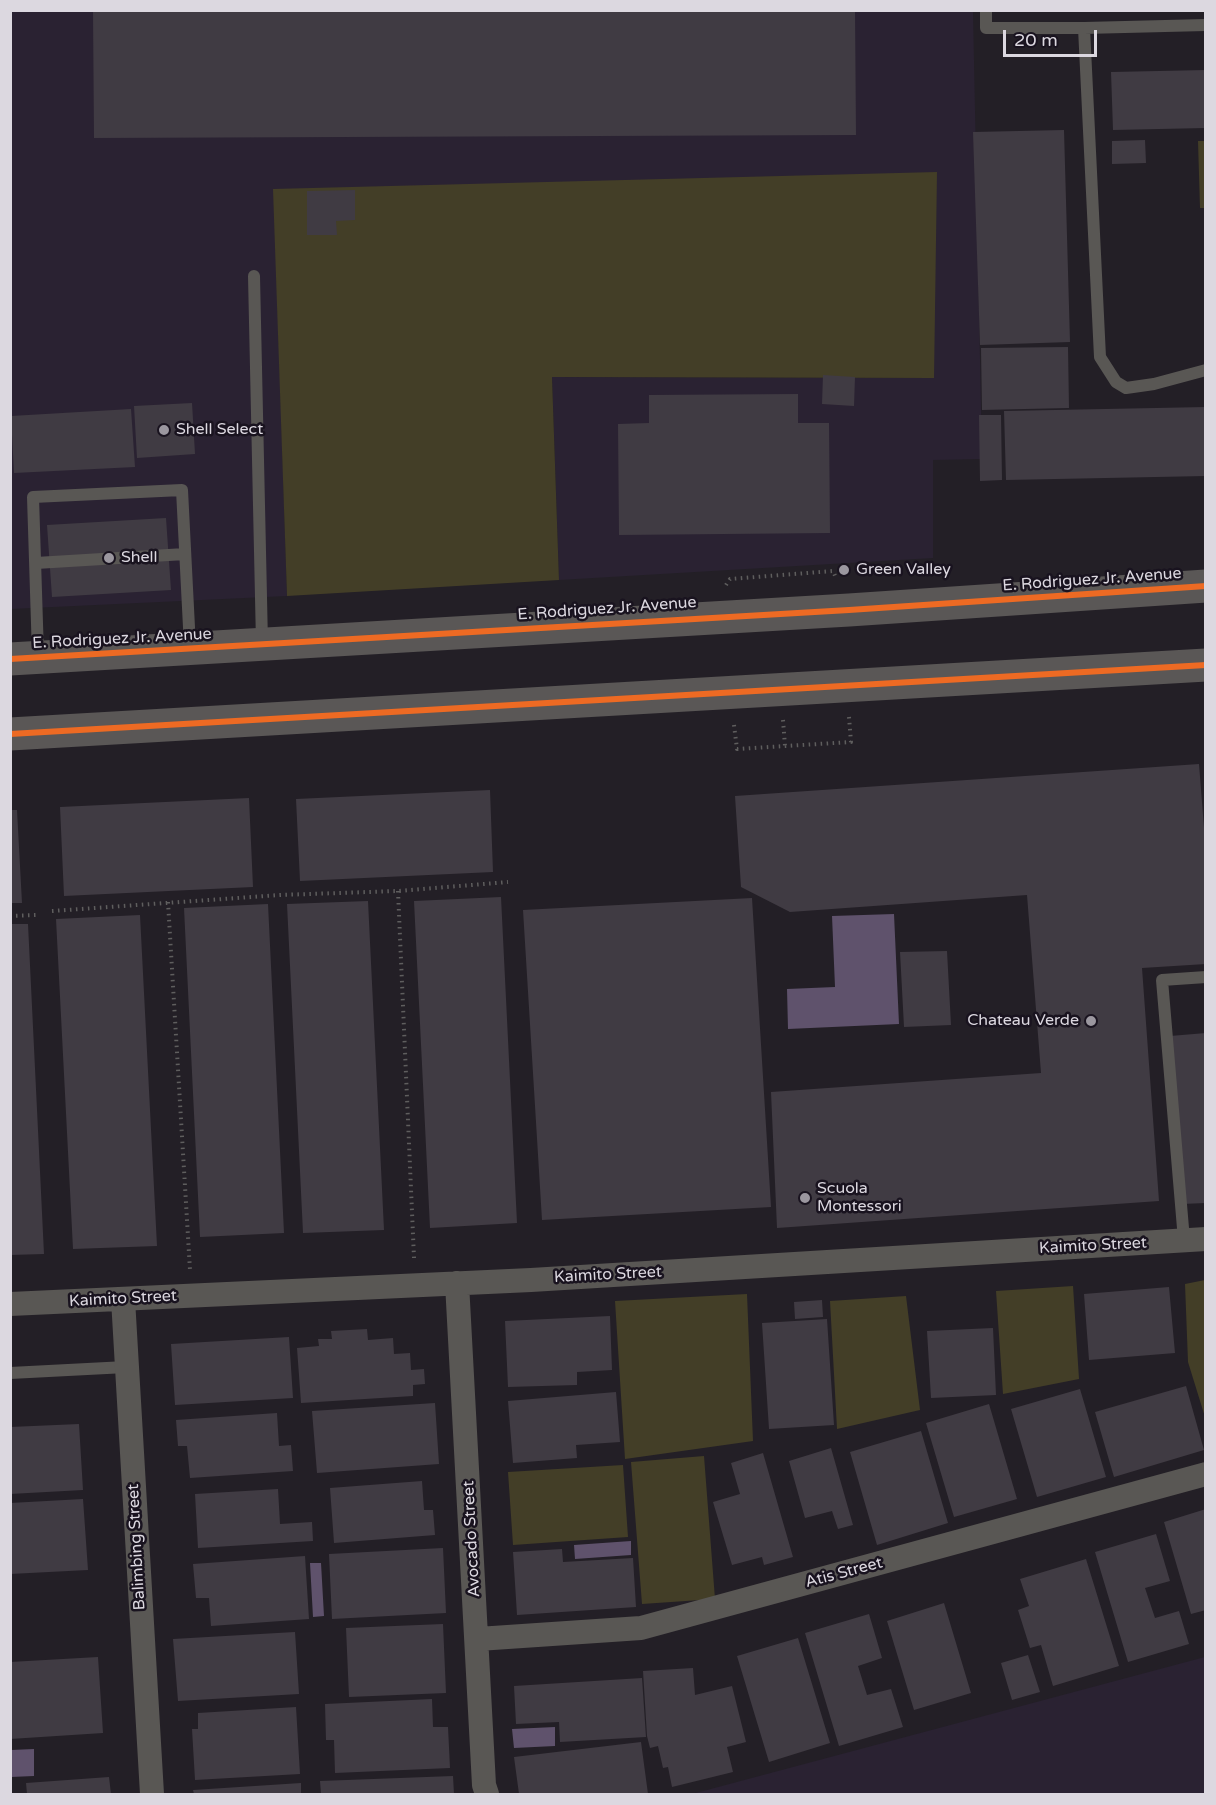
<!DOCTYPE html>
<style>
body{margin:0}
#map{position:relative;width:1216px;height:1805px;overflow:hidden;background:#231f26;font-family:"Varela Round",sans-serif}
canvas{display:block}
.frame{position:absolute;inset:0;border:12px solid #dcd8e0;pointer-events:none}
.scale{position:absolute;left:1003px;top:30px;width:94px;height:27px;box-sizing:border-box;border:3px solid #dcd8e0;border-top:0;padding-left:8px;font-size:18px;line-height:21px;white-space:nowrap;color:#dcd8e0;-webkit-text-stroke:4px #19131f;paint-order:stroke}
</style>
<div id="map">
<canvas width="1216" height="1805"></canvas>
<div class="frame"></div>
<div class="scale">20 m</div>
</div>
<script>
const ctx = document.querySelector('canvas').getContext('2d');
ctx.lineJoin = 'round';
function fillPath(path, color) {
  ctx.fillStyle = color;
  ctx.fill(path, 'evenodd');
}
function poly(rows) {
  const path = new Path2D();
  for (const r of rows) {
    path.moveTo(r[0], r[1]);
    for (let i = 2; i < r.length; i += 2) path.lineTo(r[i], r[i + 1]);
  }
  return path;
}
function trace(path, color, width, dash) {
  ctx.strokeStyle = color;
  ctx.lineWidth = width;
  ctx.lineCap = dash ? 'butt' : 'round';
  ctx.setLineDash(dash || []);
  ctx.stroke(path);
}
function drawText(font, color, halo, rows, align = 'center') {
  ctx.font = font + ' "Varela Round",sans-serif';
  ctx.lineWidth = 5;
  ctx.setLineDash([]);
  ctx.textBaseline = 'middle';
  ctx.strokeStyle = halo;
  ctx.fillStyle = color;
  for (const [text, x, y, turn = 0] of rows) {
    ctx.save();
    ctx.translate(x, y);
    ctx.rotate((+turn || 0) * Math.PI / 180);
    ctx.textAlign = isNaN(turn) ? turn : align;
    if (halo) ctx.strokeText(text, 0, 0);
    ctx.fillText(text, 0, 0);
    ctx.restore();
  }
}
fillPath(poly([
 [11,11,973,11,982,459,933,460,933,558,559,580,552,377,934,378,274,189,287,596,11,609],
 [1205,1657,1205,1794,692,1794]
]), '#2a2232');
fillPath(poly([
 [1198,141,1205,141,1205,208,1200,208],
 [937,172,934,378,552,377,559,580,287,596,273,189],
 [1205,1280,1206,1280,1205,1417,1188,1362,1185,1284],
 [1073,1286,1079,1379,1003,1394,996,1291],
 [747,1294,753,1441,625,1459,615,1301],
 [906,1296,920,1410,837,1429,830,1301],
 [704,1456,715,1599,642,1604,631,1462],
 [623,1465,628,1537,513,1545,508,1472]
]), '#433e27');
fillPath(poly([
 [894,914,899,1024,788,1029,787,989,835,987,832,916],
 [631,1541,631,1555,575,1559,574,1545],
 [310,1563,321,1563,324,1616,313,1617],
 [555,1727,555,1746,514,1748,512,1729],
 [34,1749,34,1776,11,1777,11,1750]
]), '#5f526c');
fillPath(poly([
 [93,10,855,10,856,135,94,138],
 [1206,70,1206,128,1113,130,1111,72],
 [1064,130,1070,342,980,345,973,132],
 [1145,140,1146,163,1112,164,1112,141],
 [355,190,355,220,336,221,337,235,307,235,307,191],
 [1068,347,1069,408,982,410,981,348],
 [823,375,855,377,854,406,822,404],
 [798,394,798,423,829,423,830,533,619,535,618,424,649,423,649,395],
 [192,403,195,454,137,458,134,406],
 [1206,407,1206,476,1006,480,1004,411],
 [131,409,135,467,14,473,11,416],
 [979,415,1001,415,1002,480,980,481],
 [166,518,171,590,52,597,47,525],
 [1199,764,1206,853,1206,964,1142,968,1159,1201,777,1228,771,1092,1041,1073,1027,895,790,912,741,887,735,796],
 [490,790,493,872,300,881,296,799],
 [249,798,253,887,64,896,60,807],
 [10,810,17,810,22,903,10,903],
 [501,897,517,1223,430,1228,414,901],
 [752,898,771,1207,542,1220,523,910],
 [368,901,384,1230,303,1233,287,904],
 [268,904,284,1233,200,1237,184,908],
 [140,915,157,1246,73,1249,56,919],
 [10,924,28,924,44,1254,10,1255],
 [947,951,951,1025,904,1027,900,952],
 [1206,1033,1206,1203,1182,1204,1170,1036],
 [1169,1287,1175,1353,1089,1360,1084,1294],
 [822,1300,823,1317,795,1319,794,1302],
 [610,1316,612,1370,577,1372,577,1385,508,1387,505,1321],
 [827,1319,834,1425,769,1429,762,1323],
 [993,1328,996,1395,931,1398,927,1331],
 [367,1329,368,1340,393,1338,394,1354,410,1353,411,1370,424,1369,425,1384,413,1385,413,1396,301,1403,297,1348,319,1346,318,1339,332,1339,331,1331],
 [289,1337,293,1398,175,1405,171,1344],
 [1186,1386,1204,1450,1114,1477,1095,1412],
 [1080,1389,1106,1477,1037,1497,1011,1409],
 [616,1392,620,1442,576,1445,577,1458,513,1463,508,1401],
 [435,1403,439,1464,317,1473,312,1411],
 [989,1404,1017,1499,954,1517,926,1423],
 [277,1413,279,1446,291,1445,293,1471,190,1478,187,1446,178,1446,176,1420],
 [79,1424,83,1490,10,1494,10,1427],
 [921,1431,948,1523,877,1545,850,1452],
 [831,1448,853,1525,838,1529,832,1511,805,1518,789,1461],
 [763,1453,793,1557,764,1565,762,1557,732,1565,713,1502,740,1494,731,1463],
 [422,1481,424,1510,433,1510,435,1535,334,1543,330,1488],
 [278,1489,280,1524,312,1522,313,1541,198,1548,195,1494],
 [83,1499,88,1570,10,1574,10,1503],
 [1206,1509,1206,1610,1191,1614,1164,1522],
 [1156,1534,1170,1581,1145,1588,1155,1618,1179,1611,1189,1644,1128,1662,1095,1552],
 [443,1548,446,1613,332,1619,329,1554],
 [562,1549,563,1562,633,1558,636,1607,517,1615,513,1552],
 [305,1556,309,1619,211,1626,209,1598,196,1598,193,1564],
 [1086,1559,1119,1666,1053,1686,1041,1645,1030,1648,1018,1610,1029,1606,1020,1579],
 [944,1603,971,1693,914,1710,887,1621],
 [869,1614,882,1658,858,1666,867,1695,891,1689,903,1727,839,1746,805,1633],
 [443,1624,446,1693,349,1697,346,1628],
 [295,1632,299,1694,178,1701,173,1639],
 [798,1638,830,1743,769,1762,737,1656],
 [1028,1655,1040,1692,1012,1700,1001,1663],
 [98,1657,103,1733,10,1739,10,1662],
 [693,1668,695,1695,732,1686,746,1742,727,1747,733,1772,672,1787,668,1767,663,1768,658,1746,650,1748,647,1736,643,1671],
 [642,1678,646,1737,560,1742,559,1722,516,1724,514,1686],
 [432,1699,433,1727,448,1727,450,1768,335,1773,334,1740,326,1740,325,1704],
 [296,1707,300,1774,195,1780,192,1729,198,1729,198,1713],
 [641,1742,648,1794,519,1794,514,1757],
 [453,1776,454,1794,321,1794,320,1781],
 [109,1777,111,1794,27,1794,26,1783],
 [301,1783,301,1794,194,1794,193,1790]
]), '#403b43');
trace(poly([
 [726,585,730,579,833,571,836,578],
 [783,720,785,746],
 [734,725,737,749,851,742,849,717],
 [398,891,414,1258],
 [168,902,190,1270],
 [52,911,280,895,398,891,508,882],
 [10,916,36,915]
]), '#5f5e5e', 4, [1.5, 4.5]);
trace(poly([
 [986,10,986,28,1084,28,1206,25],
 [1084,28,1100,357,1116,382,1126,388,1154,384,1206,370],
 [254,276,262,643],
 [36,563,185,554],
 [38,655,33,497,182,490,190,647],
 [1184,1240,1162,980,1206,977],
 [10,1373,126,1367]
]), '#595754', 12);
trace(poly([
 [457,1283,484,1785,487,1794],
 [123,1299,152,1794],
 [10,1304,531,1280,1206,1239],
 [478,1639,641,1628,1206,1474]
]), '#595754', 24);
trace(poly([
 [10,659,849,610,1206,586],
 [10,734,1206,665]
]), '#5a5756', 33);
trace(poly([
 [10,659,849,610,1206,586],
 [10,734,1206,665]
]), '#ed6a23', 6);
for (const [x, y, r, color] of [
 [164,430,6,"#9b979f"],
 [109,558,6,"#9b979f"],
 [844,570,6,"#9b979f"],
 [1091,1021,6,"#9b979f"],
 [805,1198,6,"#9b979f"]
]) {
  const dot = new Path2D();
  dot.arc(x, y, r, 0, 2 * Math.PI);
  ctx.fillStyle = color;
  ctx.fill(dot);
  trace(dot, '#19131f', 2);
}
drawText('16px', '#dcd8e0', '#19131f', [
 ["Shell Select",176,430],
 ["Shell",121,558],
 ["Green Valley",856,570],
 ["Chateau Verde",1079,1021,"right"],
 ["Scuola",817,1189],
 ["Montessori",817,1207]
], 'left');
drawText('16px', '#dcd8e0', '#19131f', [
 ["E. Rodriguez Jr. Avenue",1092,580,-4],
 ["E. Rodriguez Jr. Avenue",607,609,-4],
 ["E. Rodriguez Jr. Avenue",122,639,-3],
 ["Kaimito Street",1093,1246,-3],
 ["Kaimito Street",608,1275,-3],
 ["Kaimito Street",123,1299,-3],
 ["Avocado Street",472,1539,-93],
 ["Balimbing Street",137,1547,-93],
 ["Atis Street",844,1573,-15]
]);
</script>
